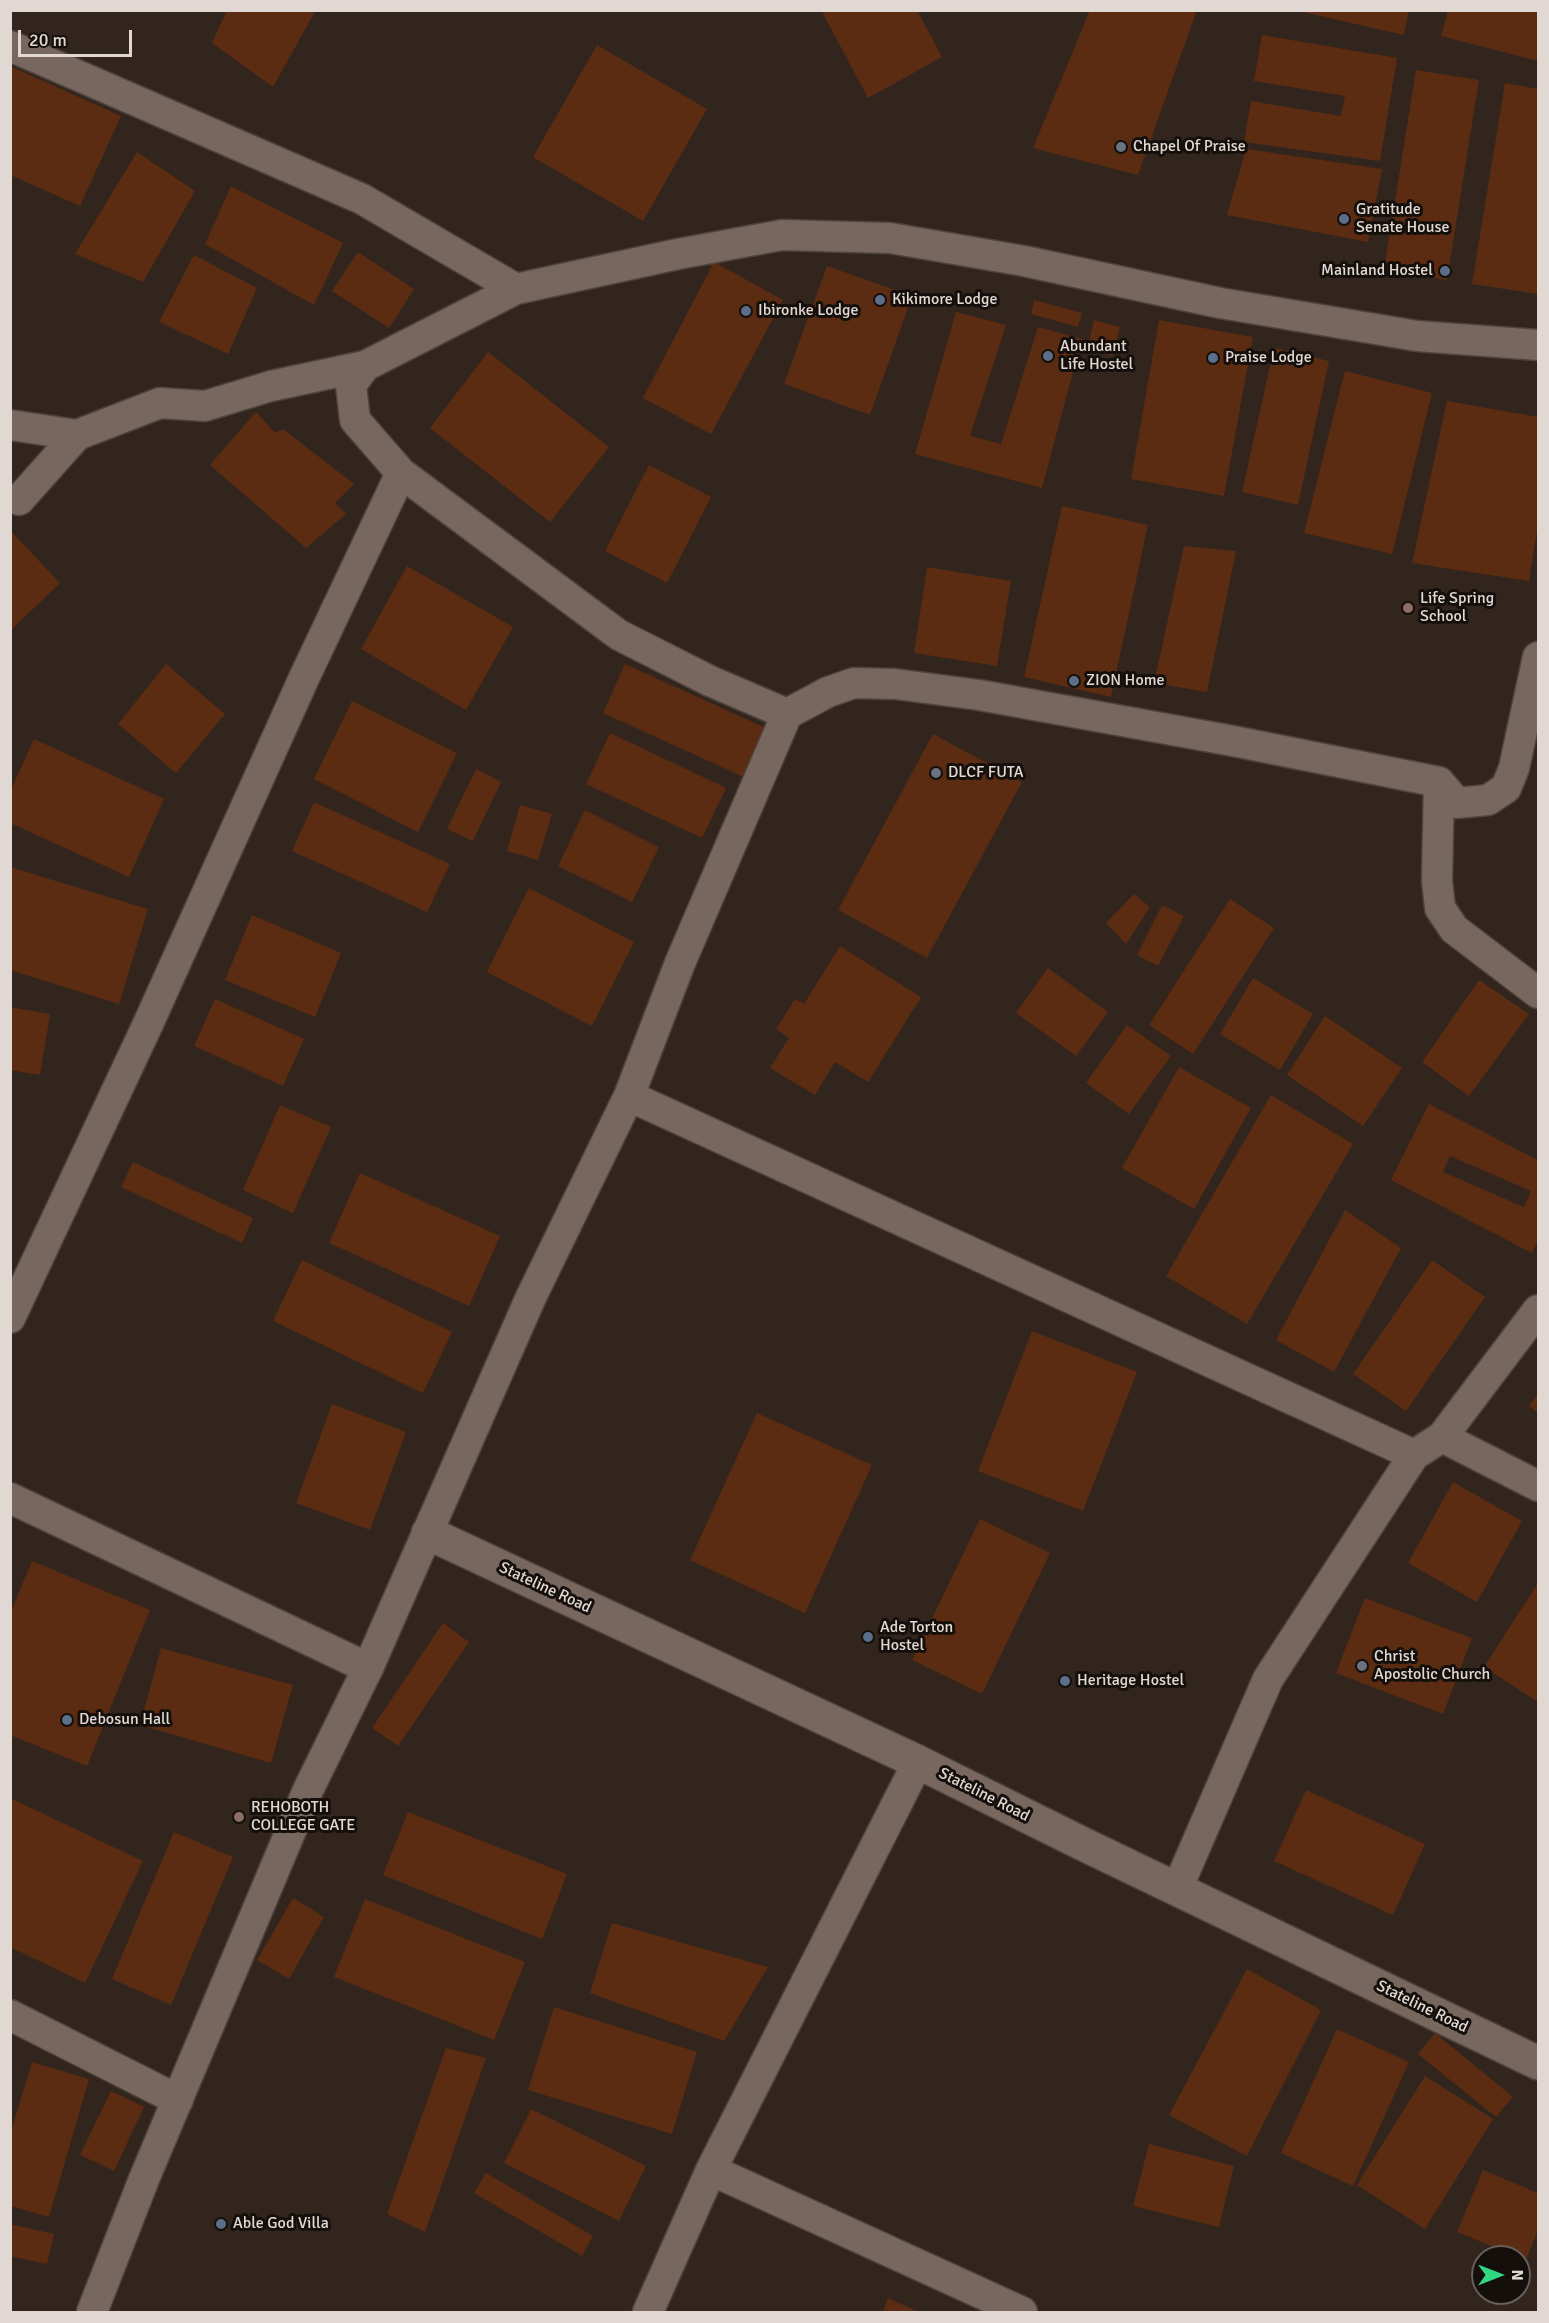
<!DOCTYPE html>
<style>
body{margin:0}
#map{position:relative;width:1549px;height:2323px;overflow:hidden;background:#32251e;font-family:Signika,sans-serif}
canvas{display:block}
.frame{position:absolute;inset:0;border:12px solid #e1d8d4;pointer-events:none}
.north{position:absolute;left:1471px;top:2245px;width:60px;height:60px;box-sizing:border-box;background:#150f0c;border:2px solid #675f5c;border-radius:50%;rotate:90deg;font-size:16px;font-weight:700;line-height:24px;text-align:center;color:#e1d8d4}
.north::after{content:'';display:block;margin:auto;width:21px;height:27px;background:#31d882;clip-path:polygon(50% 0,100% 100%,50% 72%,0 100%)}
.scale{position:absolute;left:18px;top:30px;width:114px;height:27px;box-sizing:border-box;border:3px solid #e1d8d4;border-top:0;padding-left:8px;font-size:18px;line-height:21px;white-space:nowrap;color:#e1d8d4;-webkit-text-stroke:4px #150f0c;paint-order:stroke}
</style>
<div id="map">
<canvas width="1549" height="2323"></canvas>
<div class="frame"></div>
<div class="north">N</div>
<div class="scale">20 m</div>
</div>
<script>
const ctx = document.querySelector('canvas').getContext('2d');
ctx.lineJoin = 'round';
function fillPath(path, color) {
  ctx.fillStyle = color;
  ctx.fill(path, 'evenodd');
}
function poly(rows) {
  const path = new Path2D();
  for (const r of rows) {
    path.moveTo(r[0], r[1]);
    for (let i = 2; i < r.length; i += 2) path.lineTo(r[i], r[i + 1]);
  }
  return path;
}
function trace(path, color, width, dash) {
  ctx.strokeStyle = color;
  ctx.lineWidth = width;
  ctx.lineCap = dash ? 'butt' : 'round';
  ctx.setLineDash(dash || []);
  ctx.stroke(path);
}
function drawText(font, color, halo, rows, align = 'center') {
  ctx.font = font + ' Signika,sans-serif';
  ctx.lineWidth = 6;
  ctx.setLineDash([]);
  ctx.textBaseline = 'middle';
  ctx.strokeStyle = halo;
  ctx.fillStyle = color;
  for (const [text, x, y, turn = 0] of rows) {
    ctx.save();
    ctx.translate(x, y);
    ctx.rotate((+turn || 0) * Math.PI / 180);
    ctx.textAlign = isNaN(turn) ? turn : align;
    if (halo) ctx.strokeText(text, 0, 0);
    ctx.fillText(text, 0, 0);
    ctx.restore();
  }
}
fillPath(poly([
 [227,10,316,10,273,87,212,43],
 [821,10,917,10,942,57,868,98],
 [1090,10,1197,10,1138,175,1033,148],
 [1294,10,1409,10,1404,35],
 [1448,10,1538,10,1538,61,1441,36],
 [1262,35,1397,58,1380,161,1244,142,1251,101,1341,116,1345,96,1254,81],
 [597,45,707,109,643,221,533,157],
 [10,66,121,116,80,206,10,175],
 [1416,70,1479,80,1447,280,1384,269],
 [1505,83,1538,89,1538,294,1472,284],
 [1246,149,1382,169,1368,242,1227,215],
 [137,152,195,191,143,282,75,254],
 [231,186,343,243,314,305,205,244],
 [358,252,414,289,389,328,332,291],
 [194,255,257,288,228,354,159,322],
 [714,262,783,300,711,434,643,398],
 [827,266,912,296,870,415,784,384],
 [1034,300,1082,313,1078,327,1031,314],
 [956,312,1006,325,970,436,1001,444,1038,327,1082,339,1042,488,915,454],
 [1094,320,1120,327,1113,356,1087,349],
 [1159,320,1253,337,1224,496,1131,479],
 [1274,348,1329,361,1298,505,1242,492],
 [488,352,609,447,550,522,430,428],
 [1345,371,1432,393,1392,554,1304,533],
 [1447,401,1538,417,1538,524,1529,581,1412,563],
 [256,412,275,433,283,429,354,484,335,503,346,514,306,548,210,465],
 [649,465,711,497,667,583,605,551],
 [1062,506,1148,525,1111,697,1024,677],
 [10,530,60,583,10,631],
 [1184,546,1236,551,1207,692,1154,683],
 [407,566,513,627,466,710,361,649],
 [927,567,1011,581,997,666,914,653],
 [166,664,225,714,176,773,118,724],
 [625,664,768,729,746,778,603,713],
 [352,701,457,753,418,832,314,779],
 [610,733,726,788,702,838,586,784],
 [933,734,1022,782,927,958,838,910],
 [34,739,164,799,129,877,10,823,10,792],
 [476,769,501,782,473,841,447,829],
 [314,802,450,864,427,912,292,851],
 [520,805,552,814,538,860,507,851],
 [585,810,659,847,632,902,558,866],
 [10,867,148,909,119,1004,10,970],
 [529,888,634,942,592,1026,487,972],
 [1134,894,1150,907,1126,944,1106,923],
 [1230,899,1274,928,1193,1054,1149,1025],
 [1162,905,1184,916,1158,966,1137,955],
 [252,915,341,953,315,1017,225,980],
 [840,946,921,997,868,1082,835,1062,815,1095,770,1068,789,1038,776,1029,795,999,804,1004],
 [1048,968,1108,1012,1076,1056,1016,1013],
 [1253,978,1313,1014,1280,1070,1220,1034],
 [1479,980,1529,1014,1469,1096,1422,1062],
 [215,999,304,1039,283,1086,194,1046],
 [10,1007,50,1014,40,1075,10,1070],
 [1325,1016,1402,1068,1363,1126,1287,1075],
 [1127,1025,1171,1056,1129,1114,1086,1083],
 [1179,1067,1251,1108,1194,1209,1122,1168],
 [1271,1095,1353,1144,1247,1324,1166,1276],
 [1429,1104,1538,1160,1538,1240,1532,1253,1391,1180],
 [1450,1156,1531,1191,1524,1207,1443,1172],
 [280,1105,331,1127,293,1213,243,1190],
 [133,1162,253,1218,242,1243,121,1187],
 [360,1173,500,1236,469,1306,329,1243],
 [1345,1210,1401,1248,1334,1372,1276,1340],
 [302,1260,452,1332,423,1393,273,1321],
 [1432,1260,1485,1297,1406,1411,1353,1374],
 [1032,1331,1137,1372,1083,1511,978,1471],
 [1538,1393,1538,1413,1529,1406],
 [332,1404,406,1432,370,1530,296,1503],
 [757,1413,872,1465,805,1613,690,1560],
 [1453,1482,1522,1521,1477,1602,1408,1563],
 [980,1519,1050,1553,982,1694,912,1660],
 [32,1561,150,1610,87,1766,10,1735,10,1614],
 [1538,1583,1538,1702,1484,1667],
 [1365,1598,1472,1638,1443,1714,1336,1673],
 [443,1623,469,1642,398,1746,372,1728],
 [161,1648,293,1685,271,1763,140,1725],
 [1306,1790,1425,1844,1393,1915,1274,1861],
 [10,1798,143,1861,85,1983,10,1947],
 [408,1812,567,1874,542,1939,383,1875],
 [174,1832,233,1857,171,2005,112,1979],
 [293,1898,324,1917,289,1979,257,1960],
 [365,1899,525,1962,494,2040,334,1977],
 [612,1923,768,1967,724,2041,590,1993],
 [1247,1969,1321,2010,1247,2156,1169,2115],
 [554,2007,697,2052,672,2134,528,2090],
 [1337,2029,1409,2062,1353,2186,1281,2153],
 [1435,2033,1513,2097,1496,2117,1418,2054],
 [446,2048,486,2058,425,2232,387,2214],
 [32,2062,89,2079,49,2217,10,2206,10,2135],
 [1425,2076,1493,2119,1425,2229,1357,2185],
 [111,2091,144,2107,114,2171,80,2155],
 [531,2109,646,2166,619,2221,504,2163],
 [1149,2144,1234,2166,1219,2227,1133,2206],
 [1483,2170,1538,2193,1538,2230,1526,2260,1457,2232],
 [486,2173,593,2236,582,2256,474,2193],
 [10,2224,54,2234,47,2264,10,2256],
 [888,2298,919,2312,883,2312]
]), '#5b2c11');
const minor = poly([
 [10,46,362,199,516,289,678,254,782,235,890,238,1024,261,1220,303,1417,336,1538,345],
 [516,289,365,366,351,385,355,420,401,473,619,635,710,681,787,714],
 [10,425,77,435,160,403,205,406,271,386,365,366],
 [19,500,77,435],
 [1439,782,1437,880,1440,908,1454,929,1538,993],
 [629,1096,1414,1455],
 [10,1318,148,1024,304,678,401,473],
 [1442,1437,1538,1486],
 [10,1498,368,1668],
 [1177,1889,1268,1679,1414,1455,1442,1437,1538,1310],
 [10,2015,178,2100],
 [711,2170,1022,2312],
 [92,2312,144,2179,308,1790,368,1668,531,1297,629,1096,680,963,787,714,828,692,854,683,895,684,979,695,1233,741,1439,782,1457,803,1488,800,1506,788,1514,768,1538,657],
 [648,2312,711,2170,918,1762]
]);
const tertiary = poly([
 [428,1533,918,1762,1083,1844,1538,2063]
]);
trace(minor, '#4e433d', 33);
trace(tertiary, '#4e433d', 36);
trace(minor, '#77675f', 30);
trace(tertiary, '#77675f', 33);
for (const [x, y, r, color] of [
 [1121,147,6,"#6b7280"],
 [1344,219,6,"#5c6f8a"],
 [1445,271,6,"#5c6f8a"],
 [880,300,6,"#5c6f8a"],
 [746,311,6,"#5c6f8a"],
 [1048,356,6,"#5c6f8a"],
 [1213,358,6,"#5c6f8a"],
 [1408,608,6,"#8d6e63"],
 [1074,681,6,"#5c6f8a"],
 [936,773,6,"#6b7280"],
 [868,1637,6,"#5c6f8a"],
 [1362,1666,6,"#6b7280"],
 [1065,1681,6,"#5c6f8a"],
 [67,1720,6,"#5c6f8a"],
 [239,1817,6,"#8d6e63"],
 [221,2224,6,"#5c6f8a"]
]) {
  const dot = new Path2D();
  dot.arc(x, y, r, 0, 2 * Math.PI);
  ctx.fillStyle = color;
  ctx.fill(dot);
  trace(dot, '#150f0c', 2);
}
drawText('16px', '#e1d8d4', '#150f0c', [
 ["Chapel Of Praise",1133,147],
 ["Gratitude",1356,210],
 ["Senate House",1356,228],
 ["Mainland Hostel",1433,271,"right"],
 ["Kikimore Lodge",892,300],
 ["Ibironke Lodge",758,311],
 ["Abundant",1060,347],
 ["Life Hostel",1060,365],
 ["Praise Lodge",1225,358],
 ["Life Spring",1420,599],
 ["School",1420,617],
 ["ZION Home",1086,681],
 ["DLCF FUTA",948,773],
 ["Ade Torton",880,1628],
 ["Hostel",880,1646],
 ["Christ",1374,1657],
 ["Apostolic Church",1374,1675],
 ["Heritage Hostel",1077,1681],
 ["Debosun Hall",79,1720],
 ["REHOBOTH",251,1808],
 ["COLLEGE GATE",251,1826],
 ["Able God Villa",233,2224]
], 'left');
drawText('16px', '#e1d8d4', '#150f0c', [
 ["Stateline Road",545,1588,25],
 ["Stateline Road",984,1795,27],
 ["Stateline Road",1422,2007,26]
]);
</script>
